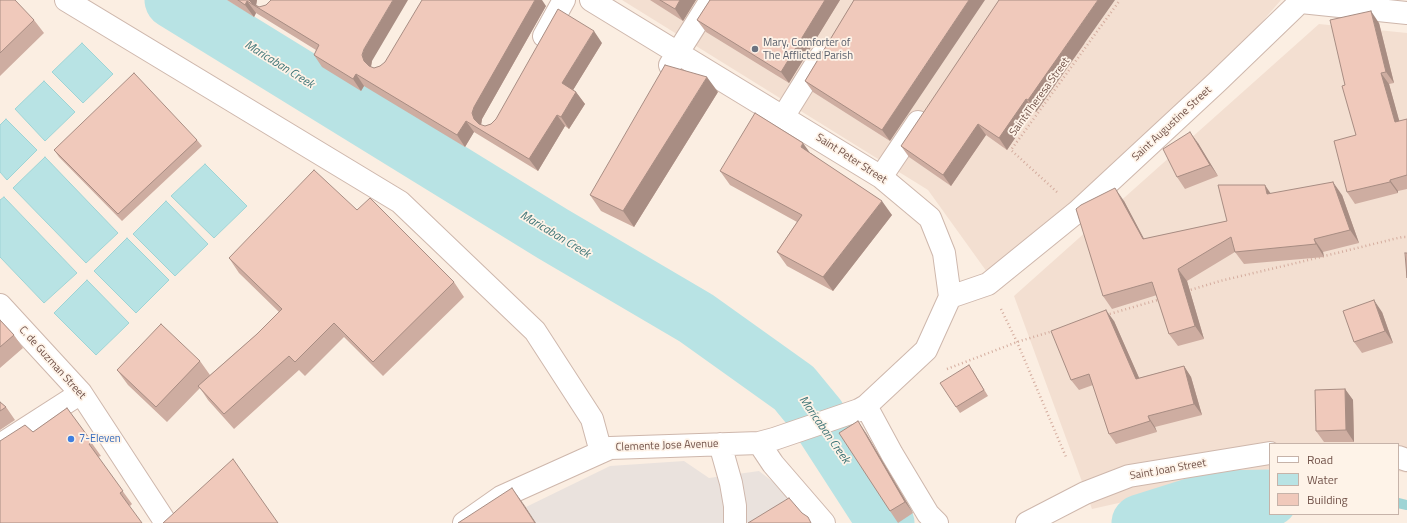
<!DOCTYPE html>
<style>
body{margin:0}
#map{position:relative;width:1407px;height:523px;overflow:hidden;background:#fbeee2;font-family:"Titillium Web",sans-serif}
canvas{display:block}
.legend{position:absolute;left:1269px;top:443px;width:130px;height:72px;box-sizing:border-box;background:#fef3e8;border:1px solid #c6b3a9;margin:0;padding:5px 7px;list-style:none;font-size:12px;color:#72534a}
.legend li{display:flex;align-items:center;gap:8px;height:20px}
.legend b{width:20px;border:1px solid #c6b3a9}
</style>
<div id="map">
<canvas width="1407" height="523"></canvas>
<ul class="legend">
<li><b style="height:5px;background:#fff"></b>Road</li>
<li><b style="height:11px;background:#b8e3e4"></b>Water</li>
<li><b style="height:11px;background:#f0c9bb"></b>Building</li>
</ul>
</div>
<script>
const ctx = document.querySelector('canvas').getContext('2d');
ctx.lineJoin = 'round';
function fillPath(path, color) {
  ctx.fillStyle = color;
  ctx.fill(path, 'evenodd');
}
function poly(rows) {
  const path = new Path2D();
  for (const r of rows) {
    path.moveTo(r[0], r[1]);
    for (let i = 2; i < r.length; i += 2) path.lineTo(r[i], r[i + 1]);
  }
  return path;
}
function trace(path, color, width, dash) {
  ctx.strokeStyle = color;
  ctx.lineWidth = width;
  ctx.lineCap = dash ? 'butt' : 'round';
  ctx.setLineDash(dash || []);
  ctx.stroke(path);
}
function drawText(font, color, halo, rows, align = 'center') {
  ctx.font = font + ' "Titillium Web",sans-serif';
  ctx.lineWidth = 3.5;
  ctx.setLineDash([]);
  ctx.textBaseline = 'middle';
  ctx.strokeStyle = halo;
  ctx.fillStyle = color;
  for (const [text, x, y, turn = 0] of rows) {
    ctx.save();
    ctx.translate(x, y);
    ctx.rotate((+turn || 0) * Math.PI / 180);
    ctx.textAlign = isNaN(turn) ? turn : align;
    if (halo) ctx.strokeText(text, 0, 0);
    ctx.fillText(text, 0, 0);
    ctx.restore();
  }
}
fillPath(poly([
 [622,0,1281,0,1241,46,1070,207,987,272,928,190],
 [1319,24,1407,33,1407,473,1398,471,1398,444,1270,444,1270,469,1092,509,1014,296]
]), '#f3dfd1');
fillPath(poly([
 [684,461,709,478,759,471,808,509,817,523,536,523,526,507,610,466]
]), '#eae2dd');
const water = poly([
 [82,43,113,74,83,103,52,72,82,43],
 [44,81,75,112,45,141,15,109,44,81],
 [6,119,37,150,7,180,0,172,0,125,6,119],
 [45,157,118,233,86,263,13,188,45,157],
 [205,164,247,206,214,238,171,196,205,164],
 [4,197,77,273,44,303,0,257,0,200,4,197],
 [166,201,208,244,175,276,133,234,166,201],
 [127,238,169,280,136,313,94,271,127,238],
 [87,280,129,323,96,355,54,313,87,280]
]);
fillPath(water, '#b8e3e4');
trace(water, '#9ed4d5', 1);
trace(poly([
 [1398,503,1407,505]
]), '#9ed4d5', 10);
trace(poly([
 [173,0,553,234,696,318,794,388,817,416,886,523],
 [1140,523,1216,499,1270,498]
]), '#b8e3e4', 57);
const minor = poly([
 [66,0,400,202,535,331,592,419,601,452],
 [1301,2,1407,13],
 [544,36,564,0],
 [670,65,711,0],
 [783,117,821,56],
 [881,177,918,122],
 [950,297,988,284,1078,211,1217,82,1302,0],
 [0,305,81,393,166,523],
 [866,406,892,454,928,514,937,523],
 [759,443,773,464,824,523],
 [720,444,731,483,735,506,735,523],
 [0,445,81,393],
 [1398,457,1407,460],
 [464,523,501,497,610,448,759,443,774,439,859,410,866,406,926,350,950,297,944,253,930,218,881,177,591,0],
 [1027,523,1085,493,1129,476,1270,453]
]);
trace(minor, '#ceb7ac', 24);
trace(poly([
 [1057,192,1011,150,1120,0],
 [1187,291,1220,281,1292,264,1402,237,1407,237],
 [1001,309,1017,342,1066,457],
 [1106,315,1161,299],
 [947,369,1017,342,1053,331]
]), '#d4ac9e', 2.5, [1, 3]);
trace(minor, '#fff', 22);
fillPath(poly([
 [0,0,34,20,44,33,0,76],
 [227,0,257,0,256,5,372,61,371,67,374,68,380,66,546,6,482,119,481,125,485,126,491,124,602,43,573,90,576,92,585,104,569,129,565,126,538,171,474,132,465,147,364,86,361,91,322,67,314,55,316,50,256,13,254,17],
 [650,0,696,0,683,21],
 [710,0,840,0,789,83,706,32,697,20],
 [854,0,890,141,813,92,805,81],
 [1379,23,1394,83,1389,84,1399,121,1407,119,1407,189,1398,191,1398,193,1355,204,1347,192,1356,135,1345,85],
 [1085,43,1036,112,1034,110,1007,150,986,135,951,186,909,157,901,146],
 [718,92,634,227,601,211,590,195],
 [197,140,202,146,122,221,59,157,54,150],
 [1198,143,1218,176,1185,189,1177,177],
 [811,153,892,215,833,291,787,266,777,252,797,222,730,185,720,171],
 [1271,193,1342,195,1359,243,1323,252,1324,257,1244,264,1235,252,1187,281,1204,339,1178,346,1169,334,1157,295,1112,309,1103,296,1124,201,1144,239,1227,221],
 [357,210,454,282,464,297,383,376,344,337,305,376,299,370,234,429,208,400,200,388,167,422,128,385,117,370,200,361,210,375,257,334,279,312,239,273,229,258],
 [1382,312,1393,343,1362,353,1354,342],
 [0,320,14,335,23,348,0,368],
 [1114,321,1139,378,1184,366,1191,377,1202,415,1155,427,1157,432,1116,444,1109,434,1093,385,1079,390,1071,380],
 [973,371,988,396,960,413,956,407],
 [1345,389,1353,400,1354,442,1324,442,1316,431],
 [0,402,6,407,15,420,0,430],
 [67,408,101,456,98,457,132,504,130,506,33,432],
 [866,433,913,513,898,523,890,511]
]), '#ceada1');
fillPath(poly([
 [249,0,257,0,256,6,252,4],
 [393,0,408,0,372,61,371,66,372,73,364,61,362,55,364,49],
 [535,0,542,0,546,6,482,119,481,125,482,131,474,119,472,113,474,107],
 [680,0,696,0,683,21,675,9],
 [825,0,840,0,789,83,781,72],
 [969,0,985,0,890,141,882,130],
 [1098,0,1115,0,1036,112,1028,100],
 [247,1,256,13,254,17,245,5],
 [1371,11,1379,23,1394,83,1386,72],
 [594,31,602,43,570,95,562,83],
 [1381,73,1389,84,1403,134,1395,122],
 [356,74,364,86,361,91,353,79],
 [707,77,718,92,634,227,623,211],
 [576,92,585,104,569,129,561,117],
 [1026,99,1034,110,1007,150,999,138],
 [557,115,565,126,538,171,529,159],
 [466,121,474,132,465,147,457,135],
 [978,124,986,135,951,186,943,175],
 [1190,132,1198,143,1218,176,1210,165],
 [803,143,813,157,801,147],
 [1390,180,1398,191,1398,193,1390,182],
 [1333,182,1342,195,1359,243,1350,230],
 [1265,185,1273,197,1267,194],
 [1115,188,1124,201,1151,252,1143,239],
 [882,201,892,215,833,291,823,277],
 [1314,239,1323,252,1324,257,1316,244],
 [1178,269,1187,281,1204,339,1195,326],
 [1374,300,1382,312,1393,343,1385,331],
 [1106,310,1114,321,1144,389,1136,379],
 [1184,366,1191,377,1202,415,1194,404],
 [1345,389,1353,400,1354,442,1346,430],
 [1148,416,1155,427,1157,432,1150,421],
 [858,421,866,433,913,513,905,502],
 [512,488,525,506,536,523,535,523]
]), '#a88d83');
const building = poly([
 [0,0,15,0,34,20,0,53,0,0],
 [238,0,249,0,253,4,259,7,266,5,271,0,393,0,364,49,362,55,364,61,369,66,374,68,380,66,385,62,422,0,535,0,474,107,472,113,474,119,479,124,485,126,491,124,496,119,558,9,594,31,562,83,576,92,561,117,557,115,529,159,466,121,457,135,356,74,353,79,314,55,319,45,247,1,245,5,238,0],
 [660,0,680,0,675,9,660,0],
 [710,0,825,0,781,72,697,20,710,0],
 [854,0,969,0,882,130,805,81,854,0],
 [999,0,1098,0,1028,100,1026,99,999,138,978,124,943,175,901,146,999,0],
 [1371,11,1386,72,1381,73,1395,122,1407,119,1407,175,1390,180,1390,182,1347,192,1334,141,1356,135,1342,86,1345,85,1330,20,1371,11],
 [665,65,707,77,623,211,590,195,665,65],
 [134,73,197,140,118,214,54,150,134,73],
 [755,113,803,143,801,147,882,201,823,277,777,252,802,215,720,171,755,113],
 [1190,132,1210,165,1177,177,1163,149,1190,132],
 [314,170,357,210,370,198,454,282,373,362,334,323,295,362,289,356,224,414,198,386,257,334,282,309,229,258,314,170],
 [1333,182,1350,230,1314,239,1316,244,1235,252,1231,237,1178,269,1195,326,1169,334,1152,282,1103,296,1076,209,1081,205,1115,188,1143,239,1227,221,1218,185,1265,185,1267,194,1333,182],
 [1405,253,1407,253,1407,278,1405,253],
 [1374,300,1385,331,1354,342,1343,311,1374,300],
 [1106,310,1136,379,1184,366,1194,404,1148,416,1150,421,1109,434,1089,374,1071,380,1051,331,1106,310],
 [0,320,14,335,0,347,0,320],
 [161,324,200,361,156,407,117,370,161,324],
 [969,365,984,390,956,407,940,383,969,365],
 [1345,389,1346,430,1316,431,1315,390,1345,389],
 [0,402,6,407,0,411,0,402],
 [67,408,92,442,89,444,123,491,120,493,142,523,0,523,0,441,25,425,33,432,67,408],
 [858,421,905,502,890,511,839,433,858,421],
 [233,459,278,523,163,523,233,459],
 [512,488,535,523,458,523,512,488],
 [789,498,802,513,808,517,811,523,748,523,789,498]
]);
fillPath(building, '#f0c9bb');
trace(building, '#a88d83', 1);
for (const [x, y, r, color] of [
 [755,49,4,"#6b7280"],
 [71,439,4,"#3f7fe0"]
]) {
  const dot = new Path2D();
  dot.arc(x, y, r, 0, 2 * Math.PI);
  ctx.fillStyle = color;
  ctx.fill(dot);
  trace(dot, '#fef3e8', 1.5);
}
drawText('11px', '#5b616d', '#fef3e8', [
 ["Mary, Comforter of",763,43],
 ["The Afflicted Parish",763,56]
], 'left');
drawText('11px', '#72534a', '#fef3e8', [
 ["Saint Theresa Street",1040,97,-54],
 ["Saint Augustine Street",1172,124,-43],
 ["Saint Peter Street",851,159,33],
 ["C. de Guzman Street",52,363,48],
 ["Clemente Jose Avenue",667,446,-2],
 ["Saint Joan Street",1168,470,-10]
]);
drawText('11px', '#366cbe', '#fef3e8', [
 ["7-Eleven",79,439]
], 'left');
drawText('italic 12px', '#3e7577', '#fef3e8', [
 ["Maricaban Creek",279,65,32],
 ["Maricaban Creek",555,235,31],
 ["Maricaban Creek",824,430,55]
]);
</script>
